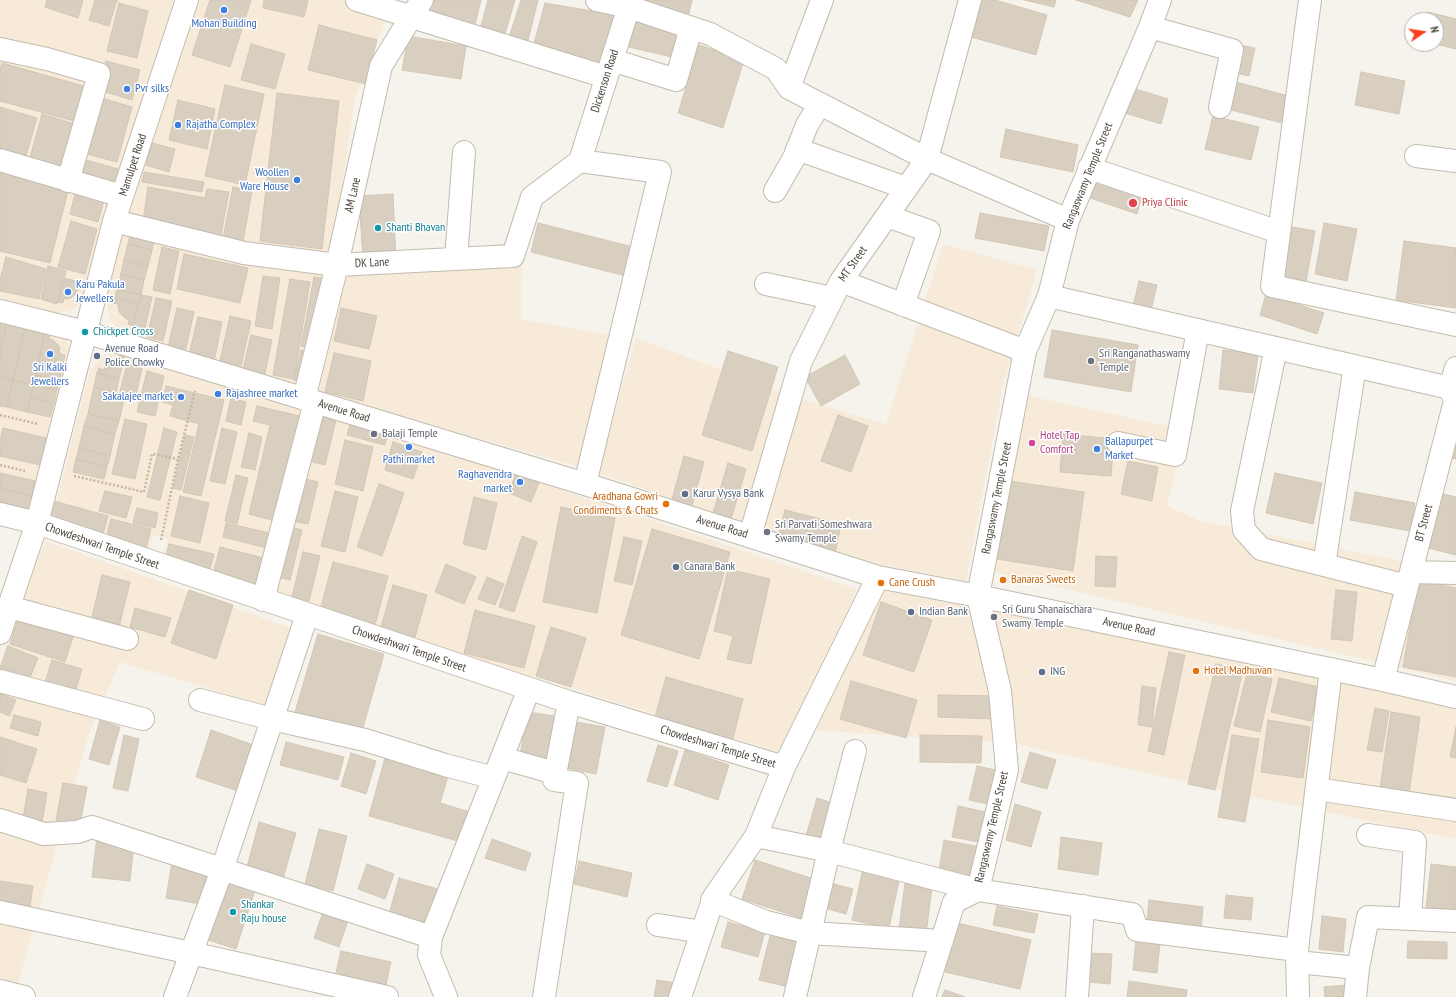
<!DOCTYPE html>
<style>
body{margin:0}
#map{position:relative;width:1456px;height:997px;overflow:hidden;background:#f6f3ec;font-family:"PT Sans Narrow",sans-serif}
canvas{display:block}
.north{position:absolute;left:1404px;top:12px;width:40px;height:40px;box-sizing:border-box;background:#fff;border:1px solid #b7b4b0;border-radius:50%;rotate:77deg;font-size:11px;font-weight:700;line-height:16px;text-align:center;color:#4b4439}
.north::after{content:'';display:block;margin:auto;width:14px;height:18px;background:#fc3f1d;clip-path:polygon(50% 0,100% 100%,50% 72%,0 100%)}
</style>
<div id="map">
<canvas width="1456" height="997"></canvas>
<div class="north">N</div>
</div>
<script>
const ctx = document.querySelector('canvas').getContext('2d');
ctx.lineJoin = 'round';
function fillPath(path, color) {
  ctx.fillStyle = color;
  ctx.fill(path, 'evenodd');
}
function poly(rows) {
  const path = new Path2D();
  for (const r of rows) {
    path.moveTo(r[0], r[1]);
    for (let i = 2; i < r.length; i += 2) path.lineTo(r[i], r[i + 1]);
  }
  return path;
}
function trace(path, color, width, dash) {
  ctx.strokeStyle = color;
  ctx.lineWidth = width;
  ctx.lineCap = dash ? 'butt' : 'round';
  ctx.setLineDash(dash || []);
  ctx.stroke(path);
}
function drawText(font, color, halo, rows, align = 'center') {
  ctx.font = font + ' "PT Sans Narrow",sans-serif';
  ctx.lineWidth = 3;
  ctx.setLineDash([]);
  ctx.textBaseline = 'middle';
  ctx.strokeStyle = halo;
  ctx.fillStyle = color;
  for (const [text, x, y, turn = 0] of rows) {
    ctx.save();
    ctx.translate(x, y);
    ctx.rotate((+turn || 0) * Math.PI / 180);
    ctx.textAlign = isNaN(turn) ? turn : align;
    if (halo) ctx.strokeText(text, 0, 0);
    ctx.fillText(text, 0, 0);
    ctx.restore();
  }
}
fillPath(poly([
 [0,0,174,0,128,142,114,189,0,157],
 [199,0,393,0,355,98,331,261,238,250,129,216],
 [0,168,109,198,83,301,70,311,56,313,0,298],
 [123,228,223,257,414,259,522,240,521,319,614,336,579,467,124,336,110,321,107,301],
 [943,244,1037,270,1003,385,966,581,887,566,764,530,598,473,636,338,797,398,886,424],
 [0,320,54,331,66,339,70,350,33,512,0,503],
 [117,352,251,395,446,451,857,589,782,753,161,562,168,539,153,535,148,554,51,525,90,369,102,356],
 [1025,395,1185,430,1167,506,1200,521,1456,572,1456,681,993,572],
 [45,541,297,630,277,709,120,662,89,733,14,997,0,997,0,662],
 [882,590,1116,635,1355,685,1456,708,1456,839,1267,800,1011,743,810,730]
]), '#f7ead8');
const building = poly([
 [47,0,83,0,78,18,45,7,47,0],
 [95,0,117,0,109,26,89,20,95,0],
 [210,0,251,0,230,67,192,55,210,0],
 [264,0,308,0,304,17,263,8,264,0],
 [432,0,481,0,474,28,423,14,432,0],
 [488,0,515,0,504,37,480,30,488,0],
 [521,0,538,0,527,44,508,41,521,0],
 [641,0,692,0,689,14,641,3,641,0],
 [981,0,995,0,1047,15,1036,55,971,37,981,0],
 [1024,0,1056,0,1054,7,1024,0],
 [1076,0,1138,0,1130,17,1076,0],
 [119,3,148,11,137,58,107,51,119,3],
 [545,3,616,15,602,66,533,47,545,3],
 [1428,12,1456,19,1456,49,1435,44,1436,20,1426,20,1428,12],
 [636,18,687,29,680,59,629,47,636,18],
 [319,25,377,40,366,84,308,70,319,25],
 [408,36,466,46,461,79,402,70,408,36],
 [251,44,285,54,275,89,241,80,251,44],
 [1235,44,1255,48,1249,76,1231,72,1235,44],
 [699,45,744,60,723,128,678,113,699,45],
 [106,61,140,70,132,100,99,90,106,61],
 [2,63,87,87,78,122,0,101,0,69,2,63],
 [1361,72,1405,81,1399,114,1355,105,1361,72],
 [1228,80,1293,97,1286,124,1223,108,1228,80],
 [225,85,264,94,245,185,205,176,225,85],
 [1129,87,1168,99,1161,124,1122,112,1129,87],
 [277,93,339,101,322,249,260,241,277,93],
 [98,97,132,107,117,162,83,153,98,97],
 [178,100,215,109,207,149,169,140,178,100],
 [0,107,37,118,25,159,0,152,0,107],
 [42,114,75,124,60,178,27,168,42,114],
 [1213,116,1259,127,1251,160,1205,149,1213,116],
 [1006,129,1078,145,1073,172,1000,157,1006,129],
 [152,143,175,149,169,172,146,165,152,143],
 [79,158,118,169,113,189,74,179,79,158],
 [0,170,69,187,50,263,0,251,0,170],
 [144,172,204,182,202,192,142,182,144,172],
 [1093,180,1142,196,1137,214,1087,197,1093,180],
 [148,187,205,198,207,189,229,192,221,235,143,221,148,187],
 [233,187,252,191,242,247,222,243,233,187],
 [76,190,105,197,98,222,70,214,76,190],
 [393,194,396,260,363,261,359,196,393,194],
 [980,213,1049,226,1044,251,975,238,980,213],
 [71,221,97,229,85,274,58,267,71,221],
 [538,223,633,247,626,276,531,252,538,223],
 [1324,223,1357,229,1347,281,1315,274,1324,223],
 [1287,226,1315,231,1306,282,1278,277,1287,226],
 [131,231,155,237,152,250,128,244,131,231],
 [1404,241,1456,248,1456,308,1396,300,1404,241],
 [128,244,152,250,148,266,124,260,128,244],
 [162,247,179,251,170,294,153,290,162,247],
 [184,254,248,268,240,303,177,289,184,254],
 [6,257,46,269,39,299,0,291,0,280,6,257],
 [124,260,148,266,144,280,121,274,124,260],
 [48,266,66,271,57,304,41,299,48,266],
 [121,274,144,280,141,295,117,289,121,274],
 [263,276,280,278,272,329,255,326,263,276],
 [314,277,329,279,316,349,301,346,314,277],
 [64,278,83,283,82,288,79,288,75,295,68,299,64,298,63,303,58,302,64,278],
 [290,279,310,282,294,379,273,375,290,279],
 [1139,281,1157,285,1149,319,1131,315,1139,281],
 [117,289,141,295,138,304,115,298,117,289],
 [1266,294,1324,313,1317,334,1260,315,1266,294],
 [141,295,152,297,145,328,133,326,141,295],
 [115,298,138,304,133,326,128,324,129,320,125,318,119,312,118,304,113,303,115,298],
 [156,298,172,301,163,341,147,337,156,298],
 [177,308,194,312,185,352,168,348,177,308],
 [341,308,377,316,369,349,334,341,341,308],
 [230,316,251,321,240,370,219,365,230,316],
 [198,317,222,322,214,361,189,355,198,317],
 [0,322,6,324,0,353,0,322],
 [6,324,25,328,13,380,0,377,0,353,6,324],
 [25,328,45,332,34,385,13,380,25,328],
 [1052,330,1138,345,1131,392,1044,377,1052,330],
 [45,332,50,334,49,339,53,340,59,346,60,354,65,355,62,369,38,363,45,332],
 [251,335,272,340,264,378,242,373,251,335],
 [301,350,314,353,307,383,294,380,301,350],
 [1223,350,1258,354,1253,393,1219,389,1223,350],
 [728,351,778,367,752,451,702,435,728,351],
 [334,353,371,361,363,401,325,392,334,353],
 [120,354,125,355,119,379,97,373,99,368,104,370,105,366,110,360,119,359,120,354],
 [845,355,860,384,821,406,805,377,845,355],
 [38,363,62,369,59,381,36,375,38,363],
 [127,364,142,368,136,395,120,391,127,364],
 [147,371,164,376,155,416,137,412,147,371],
 [97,373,119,379,116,392,94,387,97,373],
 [36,375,59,381,57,390,34,385,36,375],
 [0,377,13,380,7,407,0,406,0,377],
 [13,380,34,385,27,412,7,407,13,380],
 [34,385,57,390,54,403,30,397,34,385],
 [166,386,224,400,201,496,183,492,199,424,170,416,173,405,162,402,166,386],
 [94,387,125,395,119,421,88,414,94,387],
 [30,397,54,403,50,417,27,412,30,397],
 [231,398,246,402,241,425,226,421,231,398],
 [257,406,300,416,275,521,249,514,270,425,253,421,257,406],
 [88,414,119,421,115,434,84,426,88,414],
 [317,415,336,420,325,465,306,460,317,415],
 [838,415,868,426,851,472,821,461,838,415],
 [125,419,147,424,135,479,112,474,125,419],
 [350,425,387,435,385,445,347,435,350,425],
 [84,426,115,434,110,456,79,448,84,426],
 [3,428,46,438,40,465,0,456,0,441,3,428],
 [164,428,177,432,160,500,147,497,164,428],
 [222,428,237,432,225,484,210,481,222,428],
 [249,433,262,437,255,470,241,467,249,433],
 [1063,434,1114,439,1111,476,1060,472,1063,434],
 [185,435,194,437,181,490,173,488,185,435],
 [1456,436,1456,459,1444,457,1456,436],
 [345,440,373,447,363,491,335,484,345,440],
 [393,442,422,452,413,479,385,470,393,442],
 [79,448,110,456,107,467,76,459,79,448],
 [684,456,704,462,691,509,671,503,684,456],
 [76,459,107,467,104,479,73,472,76,459],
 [1128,461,1158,467,1152,501,1121,494,1128,461],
 [728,463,746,469,729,526,711,520,728,463],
 [0,473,36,481,32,496,0,488,0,473],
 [516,473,540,480,531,502,509,493,516,473],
 [1275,473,1322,483,1313,524,1266,513,1275,473],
 [236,475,248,478,237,524,225,521,236,475],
 [302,478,318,482,308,524,292,521,302,478],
 [1009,481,1084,492,1073,571,997,559,1009,481],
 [379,484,404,493,382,556,357,547,379,484],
 [0,488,32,496,29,509,0,502,0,488],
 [105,491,132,497,126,518,99,511,105,491],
 [335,491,358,497,345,552,321,546,335,491],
 [1355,492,1415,503,1410,531,1350,520,1355,492],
 [1436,492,1456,497,1456,555,1424,547,1436,492],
 [180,496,209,503,200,543,171,536,180,496],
 [474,497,497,503,486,550,463,544,474,497],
 [54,501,108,516,102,538,48,523,54,501],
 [561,507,615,518,597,613,543,602,561,507],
 [137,508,158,513,155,528,133,523,137,508],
 [785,510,841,524,835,553,778,539,785,510],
 [111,519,151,529,146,548,106,538,111,519],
 [226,523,274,534,271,549,223,537,226,523],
 [286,526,302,530,290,580,274,576,286,526],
 [652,529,730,552,699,659,621,635,652,529],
 [522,536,537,542,514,612,499,607,522,536],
 [624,537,642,541,632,585,614,581,624,537],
 [169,544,214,554,209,572,165,561,169,544],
 [220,547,268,559,260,590,212,578,220,547],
 [303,552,320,556,309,601,292,597,303,552],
 [1096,556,1117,557,1115,587,1095,586,1096,556],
 [333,562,388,576,375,625,320,611,333,562],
 [446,564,476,577,464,604,435,592,446,564],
 [728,569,770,579,751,664,727,659,733,636,714,631,728,569],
 [102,575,130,582,119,627,91,621,102,575],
 [487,577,504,584,495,605,478,599,487,577],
 [1418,581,1456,588,1456,677,1403,667,1418,581],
 [393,585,427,595,413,644,379,634,393,585],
 [189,590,233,605,216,659,171,643,189,590],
 [1336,590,1357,592,1352,641,1331,639,1336,590],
 [881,602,932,620,914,672,863,655,881,602],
 [135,608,171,618,165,637,130,627,135,608],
 [475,610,535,626,524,668,464,653,475,610],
 [19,616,74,634,65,662,10,644,19,616],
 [551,627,586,638,571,687,536,676,551,627],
 [318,634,384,654,362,731,295,712,318,634],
 [8,646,38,658,27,685,0,674,0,668,8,646],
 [1169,652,1185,655,1164,755,1148,751,1169,652],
 [52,660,82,669,74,696,44,686,52,660],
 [1216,664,1243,670,1215,790,1188,784,1216,664],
 [1247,673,1272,679,1260,732,1234,726,1247,673],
 [666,677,743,699,732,742,654,721,666,677],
 [1279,678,1319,687,1311,721,1271,712,1279,678],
 [851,681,917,700,906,738,840,719,851,681],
 [1142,686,1156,688,1152,727,1138,725,1142,686],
 [0,693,16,700,9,716,0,712,0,693],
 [938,695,997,696,997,719,938,717,938,695],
 [1375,708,1389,711,1382,752,1367,750,1375,708],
 [527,712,561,717,553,768,519,762,527,712],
 [1391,712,1420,717,1409,793,1380,789,1391,712],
 [14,715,41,722,38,736,10,728,14,715],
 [100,720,120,727,109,765,89,759,100,720],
 [1268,720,1310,727,1303,778,1261,772,1268,720],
 [570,721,605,727,596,774,562,767,570,721],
 [1456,727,1456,758,1450,757,1456,727],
 [211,730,259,747,244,793,196,777,211,730],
 [124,735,139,739,128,791,113,788,124,735],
 [920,735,982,736,981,763,920,762,920,735],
 [1232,735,1259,739,1245,822,1218,817,1232,735],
 [0,737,37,749,26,783,0,775,0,737],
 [286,742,344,757,338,780,280,765,286,742],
 [658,745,678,751,667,787,647,781,658,745],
 [685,750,729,765,718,800,674,785,685,750],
 [1030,752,1056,760,1047,789,1021,782,1030,752],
 [351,753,376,761,366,794,341,786,351,753],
 [385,758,448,776,440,803,473,813,465,843,369,816,385,758],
 [977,766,1000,771,992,805,969,800,977,766],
 [63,783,87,787,80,825,56,820,63,783],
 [28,789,47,793,41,828,22,824,28,789],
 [817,798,835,804,823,842,806,836,817,798],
 [1015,804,1041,812,1031,847,1006,840,1015,804],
 [958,806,990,813,984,843,952,837,958,806],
 [259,822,296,833,282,882,246,871,259,822],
 [319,829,347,836,333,891,305,884,319,829],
 [97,837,134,842,130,881,92,877,97,837],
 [1061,837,1102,843,1098,875,1058,869,1061,837],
 [492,839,531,853,525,871,485,858,492,839],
 [944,840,980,847,974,882,938,876,944,840],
 [755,860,814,879,801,918,742,899,755,860],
 [579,861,632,873,627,897,574,884,579,861],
 [172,863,207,869,201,904,166,898,172,863],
 [367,864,394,874,385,899,358,889,367,864],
 [1431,864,1456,867,1456,911,1426,907,1431,864],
 [863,868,900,876,889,928,852,920,863,868],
 [230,875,257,884,236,949,208,940,230,875],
 [399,878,441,890,430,929,388,918,399,878],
 [0,881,33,886,29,912,0,907,0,881],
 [830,883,853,889,846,914,824,908,830,883],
 [905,883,932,887,926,934,899,930,905,883],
 [1226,895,1253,898,1251,920,1224,918,1226,895],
 [1149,900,1203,907,1201,929,1147,922,1149,900],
 [997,906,1038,914,1034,933,993,925,997,906],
 [324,909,349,918,339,947,314,938,324,909],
 [1322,916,1346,919,1343,952,1319,949,1322,916],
 [728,922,765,932,758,957,721,947,728,922],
 [957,923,1031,940,1020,989,945,972,957,923],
 [770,936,804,944,793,988,759,980,770,936],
 [1136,940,1160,943,1157,973,1133,970,1136,940],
 [1408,941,1447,942,1447,959,1407,958,1408,941],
 [341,951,391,962,385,989,335,977,341,951],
 [1089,953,1112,954,1110,984,1088,982,1089,953],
 [657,980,676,983,674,997,654,997,657,980],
 [1129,981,1187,990,1186,997,1127,997,1129,981],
 [1347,985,1348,997,1325,997,1324,987,1347,985],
 [945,990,965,997,942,997,945,990]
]);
fillPath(building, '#d8cfc1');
trace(building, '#d3c7b4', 1);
const minor = poly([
 [357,0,606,77],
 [597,0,629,7,710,34,776,69,789,88,927,159,1068,220],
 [1310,0,1272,286,1456,325],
 [1150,27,1232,50,1220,107],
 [0,49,47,59,99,74,68,181],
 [612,60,676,80,691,28],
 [789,88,822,0],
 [797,149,906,188],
 [1416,156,1456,161],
 [0,160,122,196],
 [580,161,660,172,585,484],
 [580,161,631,0],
 [1089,168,1279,232],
 [775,191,794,158,807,125,820,104],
 [887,216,929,231,903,305],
 [114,221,244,253,337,265,513,256,532,197,580,161],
 [456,259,464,152],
 [841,281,1025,351],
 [766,284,832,298],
 [1049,296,1450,388],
 [0,311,85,332,585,484,878,577,978,596,1383,680,1456,697],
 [1276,348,1242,511,1244,530,1261,549,1407,586],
 [304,399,337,265,381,66,411,17,422,0],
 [1118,443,1175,455,1198,330],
 [0,514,37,523,569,702,784,767],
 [750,536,801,361,841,281,927,159,970,0],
 [1324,565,1355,366],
 [1411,572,1456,573],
 [263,600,315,402],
 [9,607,127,639],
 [0,633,37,523,114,221,187,0],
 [1383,680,1455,401,1450,388,1456,368],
 [0,681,143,719],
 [200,700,272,719,365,740,445,765,494,778],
 [502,758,555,773],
 [1317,789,1456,810],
 [0,820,44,834,77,832,92,827,431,937],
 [1368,835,1415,842,1410,919],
 [756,836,829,851,978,890,1132,914,1137,930,1297,950],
 [712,900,766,922,810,933,942,941],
 [0,912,191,953,387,997],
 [658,925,702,932],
 [1297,962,1358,968,1368,917,1456,921],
 [0,991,24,997],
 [175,997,222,870,307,615],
 [446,997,429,955,431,937,529,689],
 [544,997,577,783,554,780,569,702],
 [680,997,714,897,756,836,784,767,878,577],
 [795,997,829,851,855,751],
 [924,997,954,902,978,890,1007,770,1000,691,978,596,1025,351,1049,296,1068,220,1150,27,1160,0],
 [1077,997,1083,906],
 [1298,997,1297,950,1331,669],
 [1355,997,1358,968]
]);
trace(minor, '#c2bbae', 24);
trace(poly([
 [0,415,38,424],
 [0,465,25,471],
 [74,476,144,492,152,454,178,459],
 [161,540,178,459,195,391]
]), '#c4b79f', 2.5, [2, 2]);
trace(minor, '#fff', 22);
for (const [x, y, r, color] of [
 [224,10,4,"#3f7fe0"],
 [127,89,4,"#3f7fe0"],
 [178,125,4,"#3f7fe0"],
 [297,180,4,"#3f7fe0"],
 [1133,203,5,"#e0444e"],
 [378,228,4,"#0f9aa8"],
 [68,292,4,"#3f7fe0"],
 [85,332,4,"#0f9aa8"],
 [50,354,4,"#3f7fe0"],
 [97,356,4,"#5c6f8a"],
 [1091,361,4,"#6b7280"],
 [218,394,4,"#3f7fe0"],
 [181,397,4,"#3f7fe0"],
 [374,434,4,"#6b7280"],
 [1032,443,4,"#d1479c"],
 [409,447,4,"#3f7fe0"],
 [1097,449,4,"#3f7fe0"],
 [520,482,4,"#3f7fe0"],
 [685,494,4,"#5c6f8a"],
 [666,504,4,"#e8710a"],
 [767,532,4,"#6b7280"],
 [676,567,4,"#5c6f8a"],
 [1003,580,4,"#e8710a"],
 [881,583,4,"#e8710a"],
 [911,612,4,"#5c6f8a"],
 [994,617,4,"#6b7280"],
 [1196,671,4,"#e8710a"],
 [1042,672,4,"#5c6f8a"],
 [233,912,4,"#0f9aa8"]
]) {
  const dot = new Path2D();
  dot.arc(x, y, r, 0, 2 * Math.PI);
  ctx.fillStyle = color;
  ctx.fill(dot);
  trace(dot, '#fff', 1.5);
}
drawText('12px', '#366cbe', '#fff', [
 ["Mohan Building",224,24,"center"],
 ["Pvr silks",135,89],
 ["Rajatha Complex",186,125],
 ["Woollen",289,173,"right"],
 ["Ware House",289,187,"right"],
 ["Karu Pakula",76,285],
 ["Jewellers",76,299],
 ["Sri Kalki",50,368,"center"],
 ["Jewellers",50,382,"center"],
 ["Rajashree market",226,394],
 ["Sakalajee market",173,397,"right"],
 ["Ballapurpet",1105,442],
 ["Market",1105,456],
 ["Pathi market",409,460,"center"],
 ["Raghavendra",512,475,"right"],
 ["market",512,489,"right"]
], 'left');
drawText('12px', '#4b4439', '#fff', [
 ["Dickenson Road",605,81,-72],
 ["Mamulpet Road",133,165,-72],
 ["Rangaswamy Temple Street",1088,176,-68],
 ["AM Lane",353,195,-77],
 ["DK Lane",372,263,-3],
 ["MT Street",853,264,-55],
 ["Avenue Road",344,411,17],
 ["Rangaswamy Temple Street",997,498,-79],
 ["BT Street",1424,523,-75],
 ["Avenue Road",722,527,17],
 ["Chowdeshwari Temple Street",102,546,19],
 ["Avenue Road",1129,627,12],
 ["Chowdeshwari Temple Street",409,649,19],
 ["Chowdeshwari Temple Street",718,747,17],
 ["Rangaswamy Temple Street",992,827,-77]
]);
drawText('12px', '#be3a42', '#fff', [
 ["Priya Clinic",1142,203]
], 'left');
drawText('12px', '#0d838f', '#fff', [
 ["Shanti Bhavan",386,228],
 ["Chickpet Cross",93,332],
 ["Shankar",241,905],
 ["Raju house",241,919]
], 'left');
drawText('12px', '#4e5e75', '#fff', [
 ["Avenue Road",105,349],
 ["Police Chowky",105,363],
 ["Karur Vysya Bank",693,494],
 ["Canara Bank",684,567],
 ["Indian Bank",919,612],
 ["ING",1050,672]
], 'left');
drawText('12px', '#5b616d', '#fff', [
 ["Sri Ranganathaswamy",1099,354],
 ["Temple",1099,368],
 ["Balaji Temple",382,434],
 ["Sri Parvati Someshwara",775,525],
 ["Swamy Temple",775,539],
 ["Sri Guru Shanaischara",1002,610],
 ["Swamy Temple",1002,624]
], 'left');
drawText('12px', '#b23c85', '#fff', [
 ["Hotel Tap",1040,436],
 ["Comfort",1040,450]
], 'left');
drawText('12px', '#c56008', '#fff', [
 ["Aradhana Gowri",658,497,"right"],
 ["Condiments & Chats",658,511,"right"],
 ["Banaras Sweets",1011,580],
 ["Cane Crush",889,583],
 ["Hotel Madhuvan",1204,671]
], 'left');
</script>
